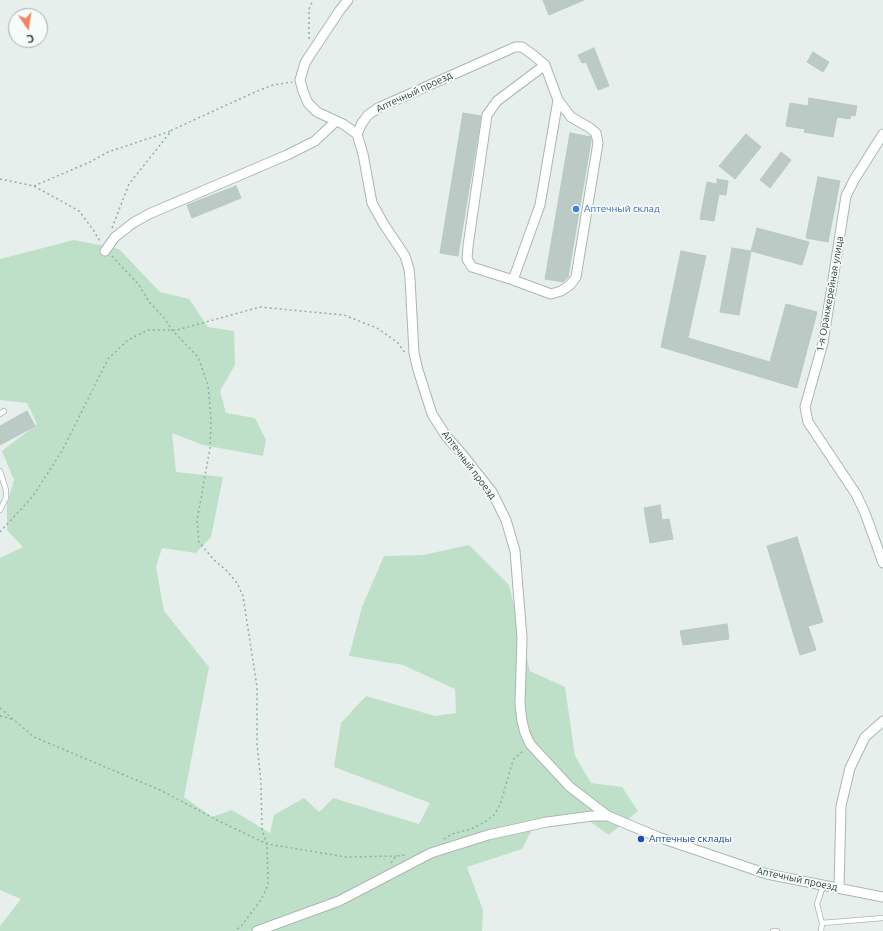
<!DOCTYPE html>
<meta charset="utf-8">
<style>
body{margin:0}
#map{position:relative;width:883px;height:931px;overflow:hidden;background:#e6efeb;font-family:Ubuntu,sans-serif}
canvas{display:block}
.north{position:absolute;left:8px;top:8px;width:40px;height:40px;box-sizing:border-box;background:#f7fbf9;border:1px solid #a3b1ad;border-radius:50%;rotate:167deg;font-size:11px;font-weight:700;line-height:16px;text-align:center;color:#24423a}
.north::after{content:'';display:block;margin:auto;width:14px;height:18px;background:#f4845f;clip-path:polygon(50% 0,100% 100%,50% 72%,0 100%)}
</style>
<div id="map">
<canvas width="883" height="931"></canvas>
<div class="north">С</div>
</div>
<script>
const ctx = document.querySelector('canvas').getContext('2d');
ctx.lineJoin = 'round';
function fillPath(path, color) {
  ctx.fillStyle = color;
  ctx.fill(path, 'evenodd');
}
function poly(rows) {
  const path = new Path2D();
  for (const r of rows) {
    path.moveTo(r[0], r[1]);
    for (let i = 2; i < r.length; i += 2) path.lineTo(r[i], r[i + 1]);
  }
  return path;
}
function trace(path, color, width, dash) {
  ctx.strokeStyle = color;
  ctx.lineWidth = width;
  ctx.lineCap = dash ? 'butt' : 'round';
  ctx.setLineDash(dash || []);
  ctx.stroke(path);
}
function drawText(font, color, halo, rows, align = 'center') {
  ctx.font = font + ' Ubuntu,sans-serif';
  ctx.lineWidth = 3.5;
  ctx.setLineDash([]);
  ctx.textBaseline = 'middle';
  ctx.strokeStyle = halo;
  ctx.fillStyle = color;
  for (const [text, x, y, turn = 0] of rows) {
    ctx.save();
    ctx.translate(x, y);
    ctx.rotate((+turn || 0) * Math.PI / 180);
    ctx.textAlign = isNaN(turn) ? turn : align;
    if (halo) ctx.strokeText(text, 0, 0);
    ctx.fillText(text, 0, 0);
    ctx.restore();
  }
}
fillPath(poly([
 [74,240,119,249,160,292,189,299,208,327,234,331,235,365,220,391,226,413,255,418,266,440,263,456,203,445,172,433,176,472,223,477,211,537,196,553,162,548,156,567,164,611,209,667,184,797,212,817,232,810,270,833,274,815,304,798,319,812,333,798,419,824,430,803,334,767,341,723,366,696,435,716,456,713,455,689,403,665,349,656,362,607,384,556,423,555,469,545,509,585,530,671,565,687,575,756,591,783,622,787,638,811,609,835,578,813,536,822,522,849,467,867,483,910,482,931,0,931,0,926,21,899,0,890,0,558,23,547,7,530,7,503,14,480,2,451,37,424,27,403,0,400,0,259]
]), '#bfe0c8');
const building = poly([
 [543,0,584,0,549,15,543,0],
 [594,48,609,86,598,90,586,62,582,63,578,55,594,48],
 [813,52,829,62,823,72,807,62,813,52],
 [809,98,857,106,855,116,851,115,850,119,837,117,833,137,804,132,805,129,786,126,790,103,808,106,809,98],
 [463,113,481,116,458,256,440,253,463,113],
 [570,133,591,137,591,141,568,277,563,282,545,279,570,133],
 [746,134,761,147,735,179,719,166,746,134],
 [781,152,791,160,770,188,760,180,781,152],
 [818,177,840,181,828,242,806,238,818,177],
 [717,179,728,181,726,195,719,194,714,221,700,219,707,182,717,184,717,179],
 [236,186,241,198,192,218,187,205,236,186],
 [757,228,809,242,802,265,751,251,757,228],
 [732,248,751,251,739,315,720,312,732,248],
 [681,251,706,256,688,338,770,362,786,304,817,312,797,388,661,347,681,251],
 [27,411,35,426,0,445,0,426,27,411],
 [660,505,662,520,669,519,673,539,650,543,644,508,660,505],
 [797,537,823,622,808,626,816,650,800,655,767,546,797,537],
 [727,624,729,639,683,645,680,631,727,624]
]);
fillPath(building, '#bbcac4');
trace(building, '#b8c9c2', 1);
const service = poly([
 [0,414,4,411],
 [0,471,6,490,6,498,0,510],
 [822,923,817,904,823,886],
 [773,931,777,931],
 [821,931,822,923,883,918]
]);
const minor = poly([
 [348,0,340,10,310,55,305,63,300,80,303,91,308,103,317,112,343,124,357,134],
 [558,100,540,205,513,280,551,294,561,291,570,285,576,277,598,143,596,133,590,128,571,117,558,100,545,65,532,54,522,47,515,47,378,108,368,115,362,123,357,134,363,154,372,203,383,223,405,256,409,269,410,279,414,353,418,370,432,414,446,436,462,454,492,492,506,520,515,551,522,638,520,704,522,721,525,733,530,744,570,787,608,816,658,837,767,874,883,897],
 [883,134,854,180,846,196,823,343,805,407,808,422,856,494,865,513,883,563],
 [105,251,115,237,133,223,149,214,287,155,315,141,336,121],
 [513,280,472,267,467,259,468,246,487,115,497,101,545,65],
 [839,888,841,806,850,768,865,737,883,721],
 [257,931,339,901,431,853,488,835,547,822,592,816,608,816]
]);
trace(service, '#a8b8b2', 6);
trace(minor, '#a8b8b2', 11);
trace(poly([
 [309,39,309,9,313,0],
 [0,179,34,186,79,211,94,231,101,243],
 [34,186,90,162,108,152,171,131],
 [112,228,129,184,172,130,255,92,273,85,292,82],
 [112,256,139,285,149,302,165,319,172,330,198,357,208,385,211,419,210,448,197,521,199,542,214,560,227,571,237,583,243,596,257,687,257,744,261,783,262,830,267,844,268,885,261,900,242,925,235,931],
 [0,532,33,496,62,451,108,359,128,340,148,330,177,330,260,307,301,311,344,315,377,328,387,335,398,343,405,353],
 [0,708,34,737,160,790,221,822,267,844,346,857,396,856],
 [0,716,12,719],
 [444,839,452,834,471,829,485,822,495,814,501,802,513,760,524,750],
 [391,863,396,856,406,855]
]), '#86b3a5', 1.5, [2, 3]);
trace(service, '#fff', 4.5);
trace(minor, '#fff', 9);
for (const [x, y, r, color] of [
 [576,209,4,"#3f7fe0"],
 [641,839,4,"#1a4fb4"]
]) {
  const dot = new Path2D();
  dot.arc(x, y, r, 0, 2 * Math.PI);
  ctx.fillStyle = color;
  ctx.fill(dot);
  trace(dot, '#f7fbf9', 1.5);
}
drawText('10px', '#24423a', '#f7fbf9', [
 ["Аптечный проезд",414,92,-25],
 ["1-я Оранжерейная улица",830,294,-80],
 ["Аптечный проезд",469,465,53],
 ["Аптечный проезд",797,879,12]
]);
drawText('10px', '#366cbe', '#f7fbf9', [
 ["Аптечный склад",584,209]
], 'left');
drawText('10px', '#164399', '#f7fbf9', [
 ["Аптечные склады",649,839]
], 'left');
</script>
